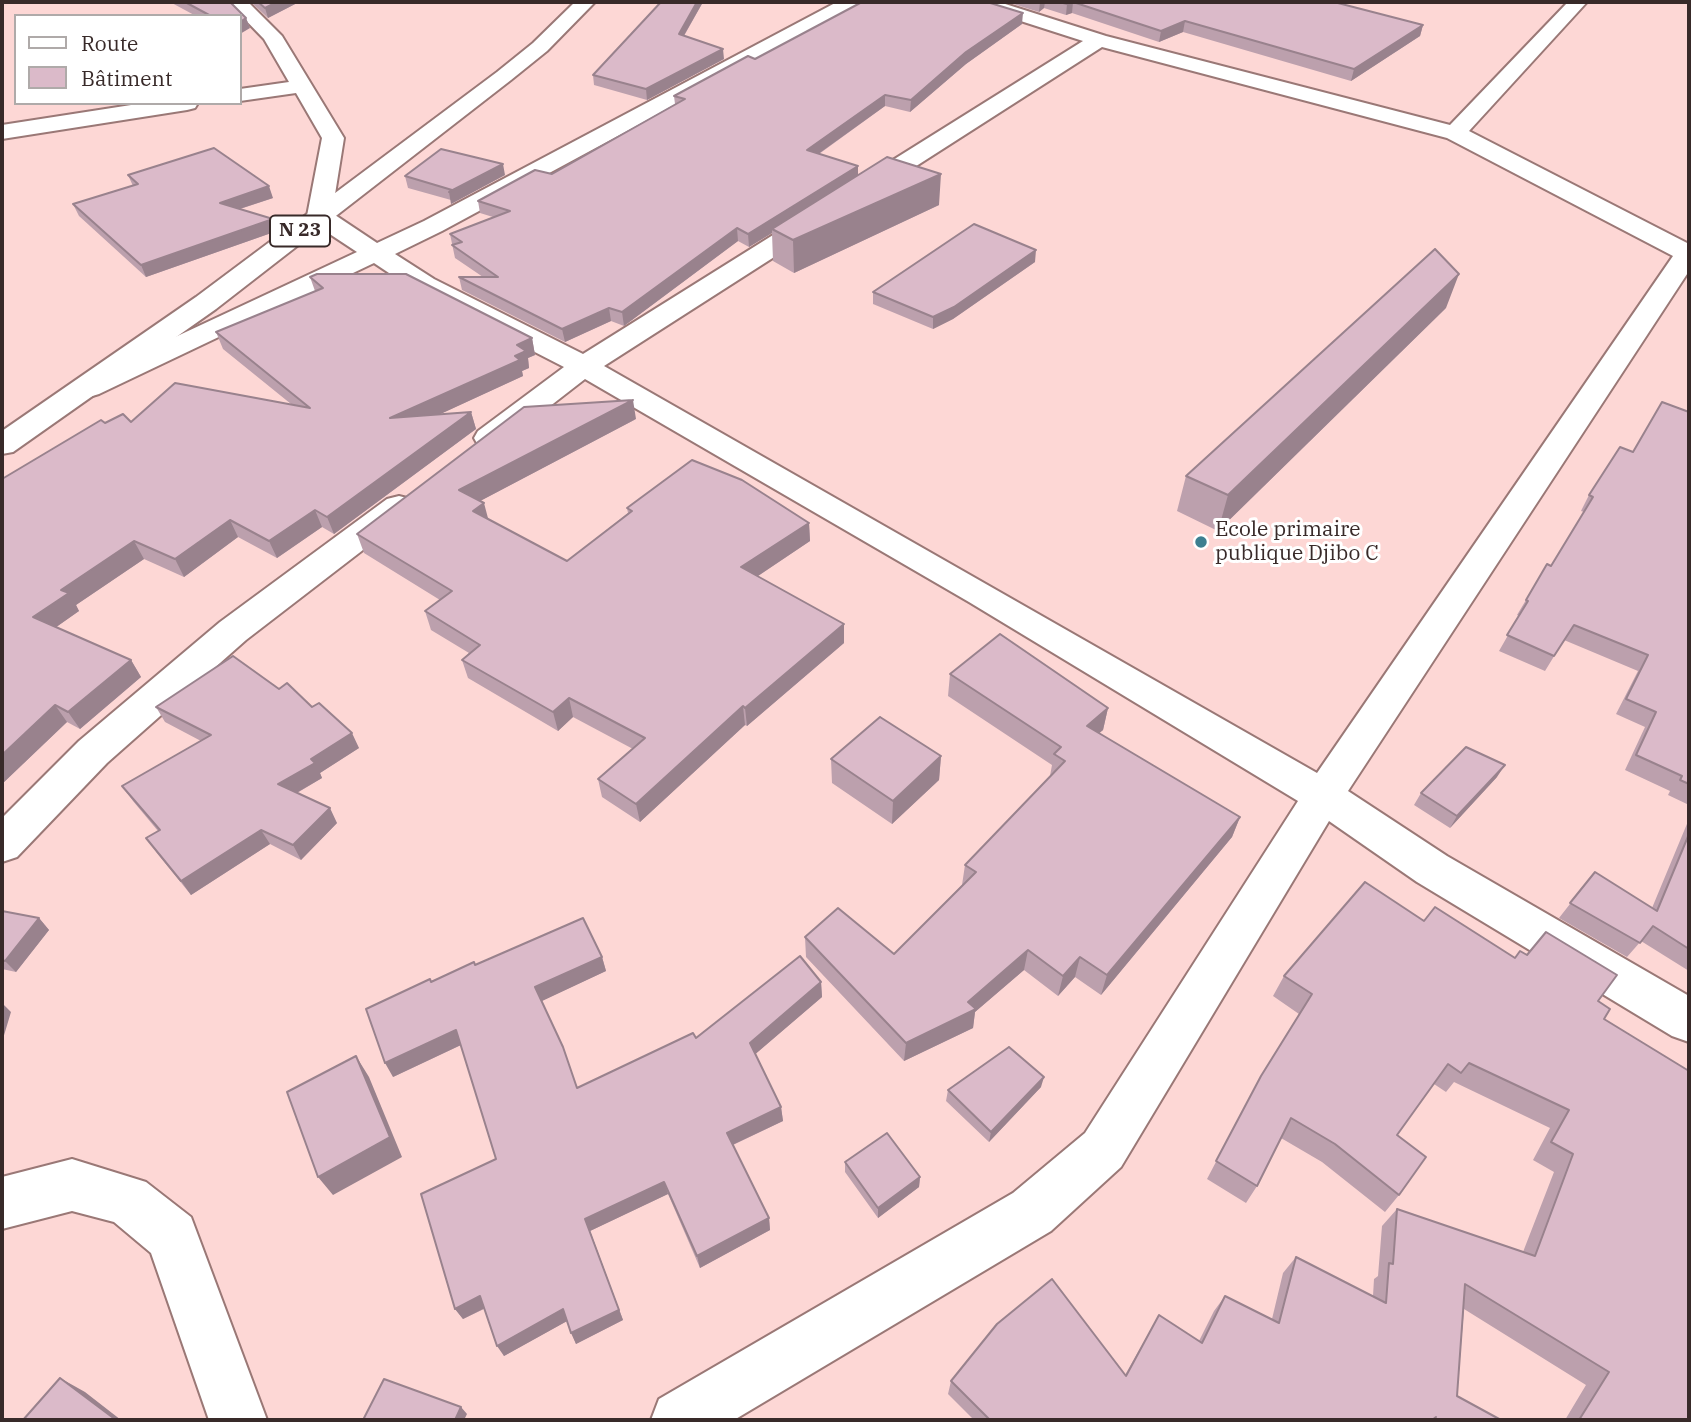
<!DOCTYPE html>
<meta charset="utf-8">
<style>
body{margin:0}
#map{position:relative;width:1691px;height:1422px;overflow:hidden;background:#fdd7d5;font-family:"IBM Plex Serif",serif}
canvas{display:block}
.frame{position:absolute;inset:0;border:4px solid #382a29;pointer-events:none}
.legend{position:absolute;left:14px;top:14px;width:228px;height:91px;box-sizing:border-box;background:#fff;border:2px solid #afaaa9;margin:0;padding:9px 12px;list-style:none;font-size:21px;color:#382a29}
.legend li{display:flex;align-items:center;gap:14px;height:35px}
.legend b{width:35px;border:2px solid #afaaa9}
</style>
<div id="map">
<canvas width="1691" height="1422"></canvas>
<div class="frame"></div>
<ul class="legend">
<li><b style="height:9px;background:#fff"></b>Route</li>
<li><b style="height:19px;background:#dbbac9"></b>Bâtiment</li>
</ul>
</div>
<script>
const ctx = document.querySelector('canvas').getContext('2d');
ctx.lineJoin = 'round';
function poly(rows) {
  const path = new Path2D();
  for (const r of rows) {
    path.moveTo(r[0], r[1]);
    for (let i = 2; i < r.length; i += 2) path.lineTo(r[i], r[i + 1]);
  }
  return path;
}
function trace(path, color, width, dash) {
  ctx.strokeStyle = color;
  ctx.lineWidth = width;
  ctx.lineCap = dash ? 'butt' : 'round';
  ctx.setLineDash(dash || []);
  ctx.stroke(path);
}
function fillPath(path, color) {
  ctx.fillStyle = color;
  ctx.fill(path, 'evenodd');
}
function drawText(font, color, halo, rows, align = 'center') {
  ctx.font = font + ' "IBM Plex Serif",serif';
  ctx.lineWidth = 6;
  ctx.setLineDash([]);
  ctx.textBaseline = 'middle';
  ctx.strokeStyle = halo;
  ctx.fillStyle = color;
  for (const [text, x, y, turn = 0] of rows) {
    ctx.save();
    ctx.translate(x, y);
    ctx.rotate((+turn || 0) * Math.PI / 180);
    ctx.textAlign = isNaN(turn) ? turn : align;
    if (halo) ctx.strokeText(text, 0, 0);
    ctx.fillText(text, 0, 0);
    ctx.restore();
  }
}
const minor = poly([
 [228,2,248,2,282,36,344,138,332,213,377,243,424,221,837,2,860,2,858,6,442,231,395,254,434,279,583,354,1083,41,974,6,972,2,999,2,1106,36,1450,125,1568,2,1587,2,1469,131,1689,244,1689,271,1348,791,1447,856,1689,996,1689,1042,1672,1036,1417,882,1329,821,1121,1167,1051,1231,734,1420,651,1420,659,1399,1013,1193,1085,1133,1298,801,969,602,585,379,500,445,489,447,478,445,474,438,478,431,564,367,416,291,374,263,99,394,89,397,79,394,74,388,79,382,357,252,310,221,307,216,322,138,296,93,240,101,240,89,289,82,264,39,228,2],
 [1102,47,1447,138,1673,256,1317,773,604,366,1102,47],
 [144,103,198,103,195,108,187,110,2,139,2,125,144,103],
 [399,496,411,499,415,506,411,513,246,640,107,763,17,857,2,862,2,818,79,741,220,622,387,499,399,496],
 [72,1159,146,1182,191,1217,267,1420,209,1420,151,1253,114,1222,72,1211,2,1229,2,1177,72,1159]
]);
const major = poly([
 [575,2,595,2,547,51,511,80,216,309,13,452,2,454,2,431,196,297,497,72,533,43,575,2]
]);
trace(minor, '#9a7876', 4);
trace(major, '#9a7876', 4);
fillPath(minor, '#fff');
fillPath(major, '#fff');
fillPath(poly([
 [170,2,230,2,246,18,250,28,240,16,196,16],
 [251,2,299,2,268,18],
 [703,2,684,36,724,59,647,100,594,85,593,75],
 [1007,2,1334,2,1423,25,1420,36,1351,81,1183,32,1159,42,1072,13,1066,15,1044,8,1039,12],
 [1022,24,966,64,910,112,885,106,819,154,858,175,939,205,794,273,773,261,772,233,749,247,738,241,624,326,611,321,565,342,462,290,459,277,483,277,455,258,450,234,493,217,480,213,478,201,552,174,675,104,674,96,755,59],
 [128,175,273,198,240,209,277,231,146,277,79,216,73,204,133,186],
 [505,175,451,204,451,200,408,188,405,176],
 [1035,262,953,319,933,329,873,304,873,292],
 [310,277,532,338,535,355,528,358,529,368,522,371,523,376,440,414,471,412,476,429,334,534,322,527,277,558,238,537,184,577,144,559,76,605,79,611,56,627,131,660,141,677,80,729,67,722,2,784,105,423,131,422,291,404,223,349,216,332,315,291],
 [1446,308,1218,531,1177,511,1186,476],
 [1689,412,1689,805,1668,795,1670,791,1625,770,1645,727,1616,714,1638,671,1564,640,1545,671,1499,651,1519,616,1517,615,1526,600,1551,566,1584,512,1581,511,1589,495,1633,452],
 [636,419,480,501,488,519,567,561,628,513,627,508,809,523,810,541,758,576,844,643,747,726,745,725,640,822,602,797,598,779,633,749,573,717,558,731,468,678,462,660,469,653,431,630,425,611,440,600,364,553,357,534],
 [950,674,1108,708,1103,730,1099,733,1240,817,1232,837,1101,995,1075,977,1058,996,1024,970,975,1012,973,1028,904,1061,806,957,805,937,894,954,962,885,965,865,1050,776,1052,765,948,696],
 [279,689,312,707,359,748,320,773,322,778,297,793,337,823,301,860,270,844,191,895,157,853,146,838,158,831,133,801,122,786,201,741,165,722,156,707],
 [941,756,939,780,892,824,832,783,831,759],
 [1497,777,1450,828,1414,805,1421,793],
 [1689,819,1689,971,1641,941,1627,957,1559,918,1595,872,1652,908],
 [2,911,39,918,49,930,16,972,2,969],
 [1424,921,1515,958,1598,1001,1604,1019,1689,1420,1565,1420,1586,1385,1464,1309,1457,1396,1501,1420,974,1420,948,1394,951,1381,1125,1375,1159,1315,1199,1341,1214,1311,1225,1296,1272,1319,1283,1273,1296,1257,1373,1296,1374,1279,1378,1276,1382,1226,1397,1209,1523,1252,1554,1172,1533,1160,1550,1128,1454,1082,1446,1092,1434,1084,1397,1135,1399,1195,1385,1212,1322,1162,1281,1138,1257,1186,1246,1203,1207,1179,1261,1076,1299,1014,1273,996,1284,976],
 [602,957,606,971,541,1001,577,1088,696,1038,821,982,822,997,755,1054,781,1107,783,1121,733,1145,769,1218,770,1230,700,1268,668,1194,590,1231,623,1320,576,1344,567,1321,504,1356,484,1309,463,1319,455,1309,496,1159,461,1045,393,1077,431,981,475,965],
 [1041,1087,989,1142,946,1101,948,1090],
 [845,1162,920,1177,919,1187,878,1218,845,1172]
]), '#bca0ad');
fillPath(poly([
 [277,2,299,2,268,18,265,8],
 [697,2,703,2,679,44,679,34],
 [1040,2,1045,2,1044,8,1039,12],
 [1073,2,1072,13,1066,15,1067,4],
 [1023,13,1022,24,966,64,910,112,911,100,966,52],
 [246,18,250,28,240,34,240,22],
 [1185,21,1183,32,1159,42,1161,31],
 [1423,25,1420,36,1351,81,1354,69],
 [723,49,724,59,647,100,646,89],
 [885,95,885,106,807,162,807,150],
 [503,164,505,175,451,204,449,192],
 [858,166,858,179,772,229,772,233,749,247,748,234],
 [941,174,939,205,794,273,793,240],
 [269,186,273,198,224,214,220,203],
 [273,219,277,231,146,277,141,265],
 [737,228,738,241,624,326,622,312],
 [1036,250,1035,262,953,319,933,329,933,317],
 [1459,274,1446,308,1218,531,1228,495],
 [609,308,611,321,565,342,562,329],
 [532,338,535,355,528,358,529,368,522,371,523,376,395,435,390,418,515,356,517,345],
 [633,400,636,419,465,509,459,490],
 [471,412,476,429,334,534,327,517],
 [484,503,489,522,473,511],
 [315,510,322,527,277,558,269,541],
 [230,520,238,537,184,577,175,559],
 [809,523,810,541,743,586,741,567],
 [134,541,144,559,76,605,79,611,45,635,33,617,61,590],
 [844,624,844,643,747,726,745,708],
 [131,660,141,677,80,729,68,712],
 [569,698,573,717,558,731,553,712],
 [55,705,67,722,2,784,2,755],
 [743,706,745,725,640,822,636,804],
 [1108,708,1103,730,1083,747,1087,726],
 [352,733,359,748,320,773,322,778,286,799,278,784,311,759],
 [941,756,939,780,892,824,893,801],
 [1505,765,1497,777,1450,828,1457,816],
 [330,808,337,823,301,860,293,845],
 [1240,817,1232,837,1101,995,1107,975],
 [261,830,270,844,191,895,181,881],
 [39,918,49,930,16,972,5,961],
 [1028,950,1024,970,975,1012,973,1028,904,1061,906,1043,968,1002],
 [602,957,606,971,540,1002,535,987],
 [1080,957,1075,977,1058,996,1063,976],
 [821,982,822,997,752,1057,750,1043],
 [2,1003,11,1012,2,1042],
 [456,1030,463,1044,393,1077,385,1063],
 [356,1056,369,1077,402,1157,333,1195,318,1177],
 [1044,1077,1041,1087,989,1142,991,1132],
 [781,1107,783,1121,730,1146,727,1133],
 [920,1177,919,1187,878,1218,878,1208],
 [664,1182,668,1194,590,1231,623,1320,576,1344,571,1333,585,1219],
 [769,1218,770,1230,700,1268,697,1256],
 [480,1296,487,1307,463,1319,455,1309],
 [563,1309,569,1320,504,1356,497,1346],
 [60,1378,85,1392,121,1420,116,1420],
 [461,1407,467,1414,464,1420,455,1420]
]), '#99828d');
const building = poly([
 [185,2,230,2,246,18,240,22,240,16,211,16,185,2],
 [258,2,277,2,265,8,258,2],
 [661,2,697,2,679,34,723,49,646,89,593,75,661,2],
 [862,2,987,2,1023,13,966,52,911,100,885,95,807,150,858,166,748,234,737,228,622,312,609,308,562,329,459,277,498,277,452,245,462,242,450,234,510,211,478,201,535,170,552,174,685,99,674,96,748,56,755,59,862,2],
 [1059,2,1073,2,1067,4,1059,2],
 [1073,2,1334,2,1423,25,1354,69,1185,21,1161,31,1073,2],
 [214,148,269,186,220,203,273,219,141,265,73,204,138,184,128,175,214,148],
 [441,149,503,164,449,192,452,190,405,176,441,149],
 [887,157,941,174,793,240,772,229,887,157],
 [974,224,1036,250,954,307,933,317,873,292,974,224],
 [1435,249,1459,274,1228,495,1186,476,1435,249],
 [317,274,406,274,532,338,517,345,526,351,515,356,520,360,390,418,471,412,327,517,315,510,269,541,230,520,175,559,134,541,61,590,69,593,33,617,131,660,68,712,55,705,2,755,2,479,101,420,105,423,123,414,131,422,175,383,310,408,216,332,323,288,310,277,317,274],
 [633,400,459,490,484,503,473,511,567,561,632,511,627,508,692,460,742,480,809,523,741,567,844,624,745,708,743,706,636,804,598,779,645,738,569,698,553,712,462,660,480,645,425,611,452,591,357,534,524,407,633,400],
 [1662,402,1689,412,1689,784,1680,780,1682,776,1636,755,1656,712,1626,699,1648,655,1574,625,1554,656,1507,635,1528,601,1526,600,1547,564,1551,566,1593,497,1589,495,1620,447,1633,452,1662,402],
 [1000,634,1108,708,1087,726,1240,817,1107,975,1080,957,1063,976,1028,950,968,1002,976,1009,906,1043,805,937,838,908,894,954,976,872,965,865,1065,761,1054,754,1061,747,950,674,1000,634],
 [233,656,279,689,287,683,312,707,319,703,352,733,311,759,315,763,278,784,330,808,293,845,261,830,181,881,146,838,160,830,122,786,211,735,156,707,233,656],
 [880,717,941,756,893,801,831,759,880,717],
 [1466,747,1505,765,1457,816,1421,793,1466,747],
 [1689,834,1689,949,1653,926,1640,943,1570,903,1595,872,1657,911,1689,834],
 [1365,882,1424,921,1435,907,1515,958,1520,951,1527,955,1546,932,1617,975,1598,1001,1610,1009,1604,1019,1689,1071,1689,1420,1579,1420,1609,1372,1465,1284,1457,1396,1501,1420,1434,1420,1436,1417,1432,1420,990,1420,951,1381,997,1324,1052,1279,1126,1376,1159,1315,1202,1343,1225,1296,1279,1323,1296,1257,1386,1303,1389,1263,1393,1264,1397,1209,1535,1256,1573,1154,1551,1142,1569,1110,1469,1063,1461,1073,1448,1064,1397,1135,1426,1157,1399,1195,1335,1144,1291,1118,1257,1186,1216,1161,1261,1076,1312,994,1284,976,1365,882],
 [2,911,39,918,5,961,2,960,2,911],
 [583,918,602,957,535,987,563,1047,577,1088,693,1033,696,1038,800,956,821,982,750,1043,781,1107,727,1133,769,1218,697,1256,664,1182,585,1219,619,1310,571,1333,563,1309,497,1346,480,1296,455,1309,421,1194,496,1159,456,1030,385,1063,366,1009,430,979,431,982,474,962,475,965,583,918],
 [1009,1047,1044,1077,991,1132,948,1090,1009,1047],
 [356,1056,390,1137,318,1177,287,1092,356,1056],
 [887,1133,920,1177,878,1208,845,1162,887,1133],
 [60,1378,116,1420,23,1420,60,1378],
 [384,1379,461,1407,455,1420,363,1420,384,1379]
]);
fillPath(building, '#dbbac9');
trace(building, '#99828d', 2);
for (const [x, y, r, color] of [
 [1201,542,7,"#3d7f90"]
]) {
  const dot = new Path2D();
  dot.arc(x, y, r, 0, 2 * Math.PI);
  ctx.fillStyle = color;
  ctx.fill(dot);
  trace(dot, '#fff', 2.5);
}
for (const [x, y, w] of [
 [300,231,60]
]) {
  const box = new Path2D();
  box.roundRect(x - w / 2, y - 15.5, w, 31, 5);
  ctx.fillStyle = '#fff';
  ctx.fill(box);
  trace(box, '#382a29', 2);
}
drawText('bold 19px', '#382a29', null, [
 ["N 23",300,231]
]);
drawText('21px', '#382a29', '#fff', [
 ["Ecole primaire",1215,530],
 ["publique Djibo C",1215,554]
], 'left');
</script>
